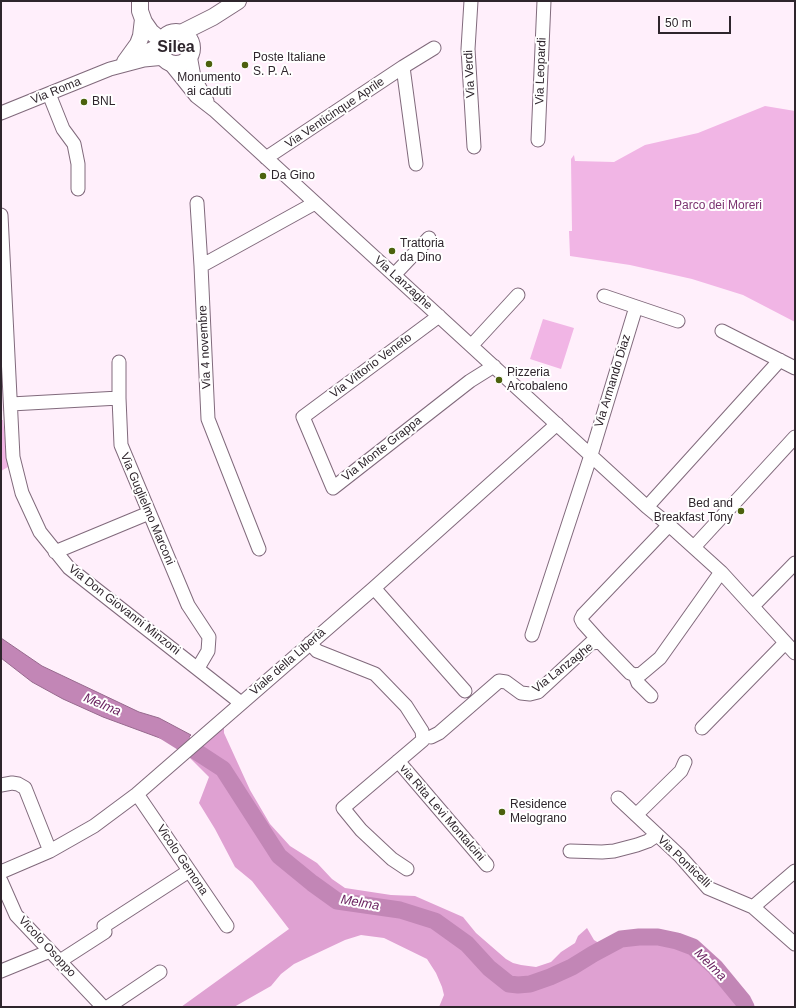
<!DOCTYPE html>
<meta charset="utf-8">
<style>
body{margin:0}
#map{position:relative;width:796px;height:1008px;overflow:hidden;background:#ffeffb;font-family:Helvetica,sans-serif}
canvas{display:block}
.frame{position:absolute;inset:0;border:2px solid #2e252c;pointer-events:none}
.scale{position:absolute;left:658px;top:16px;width:73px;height:18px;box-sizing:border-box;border:2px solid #2e252c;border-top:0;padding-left:5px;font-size:12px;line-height:14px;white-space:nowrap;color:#2e252c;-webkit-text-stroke:3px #fff;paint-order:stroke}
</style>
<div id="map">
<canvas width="796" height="1008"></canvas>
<div class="frame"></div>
<div class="scale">50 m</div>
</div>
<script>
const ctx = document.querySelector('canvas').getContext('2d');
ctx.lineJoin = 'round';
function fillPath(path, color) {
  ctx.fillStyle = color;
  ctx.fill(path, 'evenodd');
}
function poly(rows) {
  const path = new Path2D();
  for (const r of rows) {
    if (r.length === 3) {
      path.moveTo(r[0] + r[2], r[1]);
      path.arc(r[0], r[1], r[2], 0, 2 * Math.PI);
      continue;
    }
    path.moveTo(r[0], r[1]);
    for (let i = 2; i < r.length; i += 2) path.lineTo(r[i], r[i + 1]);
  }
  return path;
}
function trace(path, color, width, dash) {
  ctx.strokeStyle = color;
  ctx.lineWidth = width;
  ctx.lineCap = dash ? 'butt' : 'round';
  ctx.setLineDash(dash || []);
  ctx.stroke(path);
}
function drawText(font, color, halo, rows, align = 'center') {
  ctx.font = font + ' Helvetica,sans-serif';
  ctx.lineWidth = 4;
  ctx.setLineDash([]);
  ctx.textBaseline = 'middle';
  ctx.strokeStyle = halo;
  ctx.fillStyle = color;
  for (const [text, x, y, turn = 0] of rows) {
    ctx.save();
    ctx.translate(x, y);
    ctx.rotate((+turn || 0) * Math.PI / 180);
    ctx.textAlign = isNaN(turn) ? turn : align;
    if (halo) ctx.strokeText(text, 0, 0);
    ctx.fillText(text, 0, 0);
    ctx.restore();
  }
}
fillPath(poly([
 [1,351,3,356,5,411,1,411]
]), '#fee4f8');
fillPath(poly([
 [765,106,795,111,795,322,743,295,692,279,630,265,570,256,569,231,572,231,571,159,574,155,575,161,614,162,645,145,698,133],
 [543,319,574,328,561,369,530,359],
 [1,420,3,420,8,467,1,471]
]), '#f1b5e5');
fillPath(poly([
 [224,726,224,733,250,790,270,824,290,846,317,863,332,879,345,888,391,895,415,896,463,917,476,933,506,959,513,963,521,965,536,967,551,962,561,952,575,943,578,936,587,928,594,940,602,945,630,935,651,933,672,936,688,941,704,952,729,978,744,996,750,1007,439,1007,444,995,442,987,436,973,427,959,384,938,361,935,345,940,294,964,281,974,271,986,234,1007,181,1007,289,929,252,881,235,867,215,829,199,803,209,777,189,757]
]), '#dfa1d2');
const water = poly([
 [1,638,42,666,139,712,159,718,191,735,177,748,168,741,103,717,63,699,32,682,1,658,1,638]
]);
fillPath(water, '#c286b6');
trace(water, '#96698d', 1);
trace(poly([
 [164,731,180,741,223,769,279,856,312,883,337,901,400,910,435,921,467,944,489,968,509,984,518,985,530,984,550,977,572,967,593,954,621,939,639,937,658,937,677,941,693,947,715,967,743,1001,746,1007]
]), '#c286b6', 17);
const minor = poly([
 [471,1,468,49,474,147],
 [190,55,194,77,207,101],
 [134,57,161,44],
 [168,61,196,96,214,110,647,507,669,525,721,572,795,653],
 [49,94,63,129,74,144,78,164,78,189],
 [1,113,110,69,144,60,165,58],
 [538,140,544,1],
 [266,158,403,67],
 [416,164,403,67,434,48],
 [197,203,201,266],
 [1,215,13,457,22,493,40,532,69,568,241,703],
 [394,275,429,238],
 [604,296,678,321],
 [439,316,303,417,333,488,470,381,494,366],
 [722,331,795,368],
 [472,345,518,295],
 [119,362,119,398],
 [11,404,119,398,121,445,188,605,209,637,208,651,198,668],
 [647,507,780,360],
 [694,547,795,437],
 [259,549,208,419,201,266,315,203],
 [55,552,149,513],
 [374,588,465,691],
 [753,606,795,563],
 [532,635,591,455,636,307],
 [600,642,583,623,581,619,583,615,669,525],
 [310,643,317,651,375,674,406,706,422,731,423,740,343,808,361,830,392,859,407,869],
 [635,675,638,683,651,696],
 [702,728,785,643],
 [431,737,439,733,499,681,506,682,521,693,530,694,538,692,591,643,600,642,630,673,635,675,641,674,660,658,721,572],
 [398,761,487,865],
 [1,785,12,783,18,784,25,788,50,851],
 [137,794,227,926],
 [618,798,680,856,708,888,753,907,795,944],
 [636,815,681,771,685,762],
 [570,851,602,852,614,851,637,845,648,841,657,835],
 [1,872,50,851,94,826,137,794,374,588,557,424],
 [1,881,16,915,103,1007],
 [753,907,795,871],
 [60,961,105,932,104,926,189,871],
 [1,971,50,951],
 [108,1007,160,972]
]);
const major = poly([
 [140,1,140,11,144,22,151,32,162,41],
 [176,48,16],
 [181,33,213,17,238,1],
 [125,62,138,44,141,36,143,19]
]);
trace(minor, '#816a7c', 15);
trace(major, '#816a7c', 18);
trace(minor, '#fff', 13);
trace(major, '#fff', 16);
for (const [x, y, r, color] of [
 [209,64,4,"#4c610d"],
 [245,65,4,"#4c610d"],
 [84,102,4,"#4c610d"],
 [263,176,4,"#4c610d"],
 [392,251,4,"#4c610d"],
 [499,380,4,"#4c610d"],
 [741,511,4,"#4c610d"],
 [502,812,4,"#4c610d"]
]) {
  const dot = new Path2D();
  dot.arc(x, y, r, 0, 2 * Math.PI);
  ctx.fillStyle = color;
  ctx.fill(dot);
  trace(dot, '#fff', 1.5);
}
drawText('12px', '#2e252c', '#fff', [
 ["Poste Italiane",253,58],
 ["S. P. A.",253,72],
 ["Monumento",209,78,"center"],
 ["ai caduti",209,92,"center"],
 ["BNL",92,102],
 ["Da Gino",271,176],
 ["Trattoria",400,244],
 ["da Dino",400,258],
 ["Pizzeria",507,373],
 ["Arcobaleno",507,387],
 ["Bed and",733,504,"right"],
 ["Breakfast Tony",733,518,"right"],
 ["Residence",510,805],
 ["Melograno",510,819]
], 'left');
drawText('12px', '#2e252c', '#fff', [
 ["Via Leopardi",541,71,-88],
 ["Via Verdi",470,74,-93],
 ["Via Roma",56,91,-22],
 ["Via Venticinque Aprile",335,113,-34],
 ["Via Lanzaghe",403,283,42],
 ["Via 4 novembre",205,347,-93],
 ["Via Vittorio Veneto",371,366,-37],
 ["Via Armando Diaz",613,381,-73],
 ["Via Monte Grappa",382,449,-38],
 ["Via Guglielmo Marconi",147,509,67],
 ["Via Don Giovanni Minzoni",124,610,38],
 ["Viale della Libertà",288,662,-41],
 ["Via Lanzaghe",563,668,-38],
 ["via Rita Levi Montalcini",442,813,49],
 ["Vicolo Gemona",182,860,56],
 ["Via Ponticelli",684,862,44],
 ["Vicolo Osoppo",47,947,47]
]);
drawText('12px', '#7b3370', '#fff', [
 ["Parco dei Moreri",718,206]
]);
drawText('italic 13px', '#6b2361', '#fff', [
 ["Melma",102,705,23],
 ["Melma",360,903,10],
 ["Melma",710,965,45]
]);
drawText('bold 16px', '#2e252c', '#fff', [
 ["Silea",176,48]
]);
</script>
